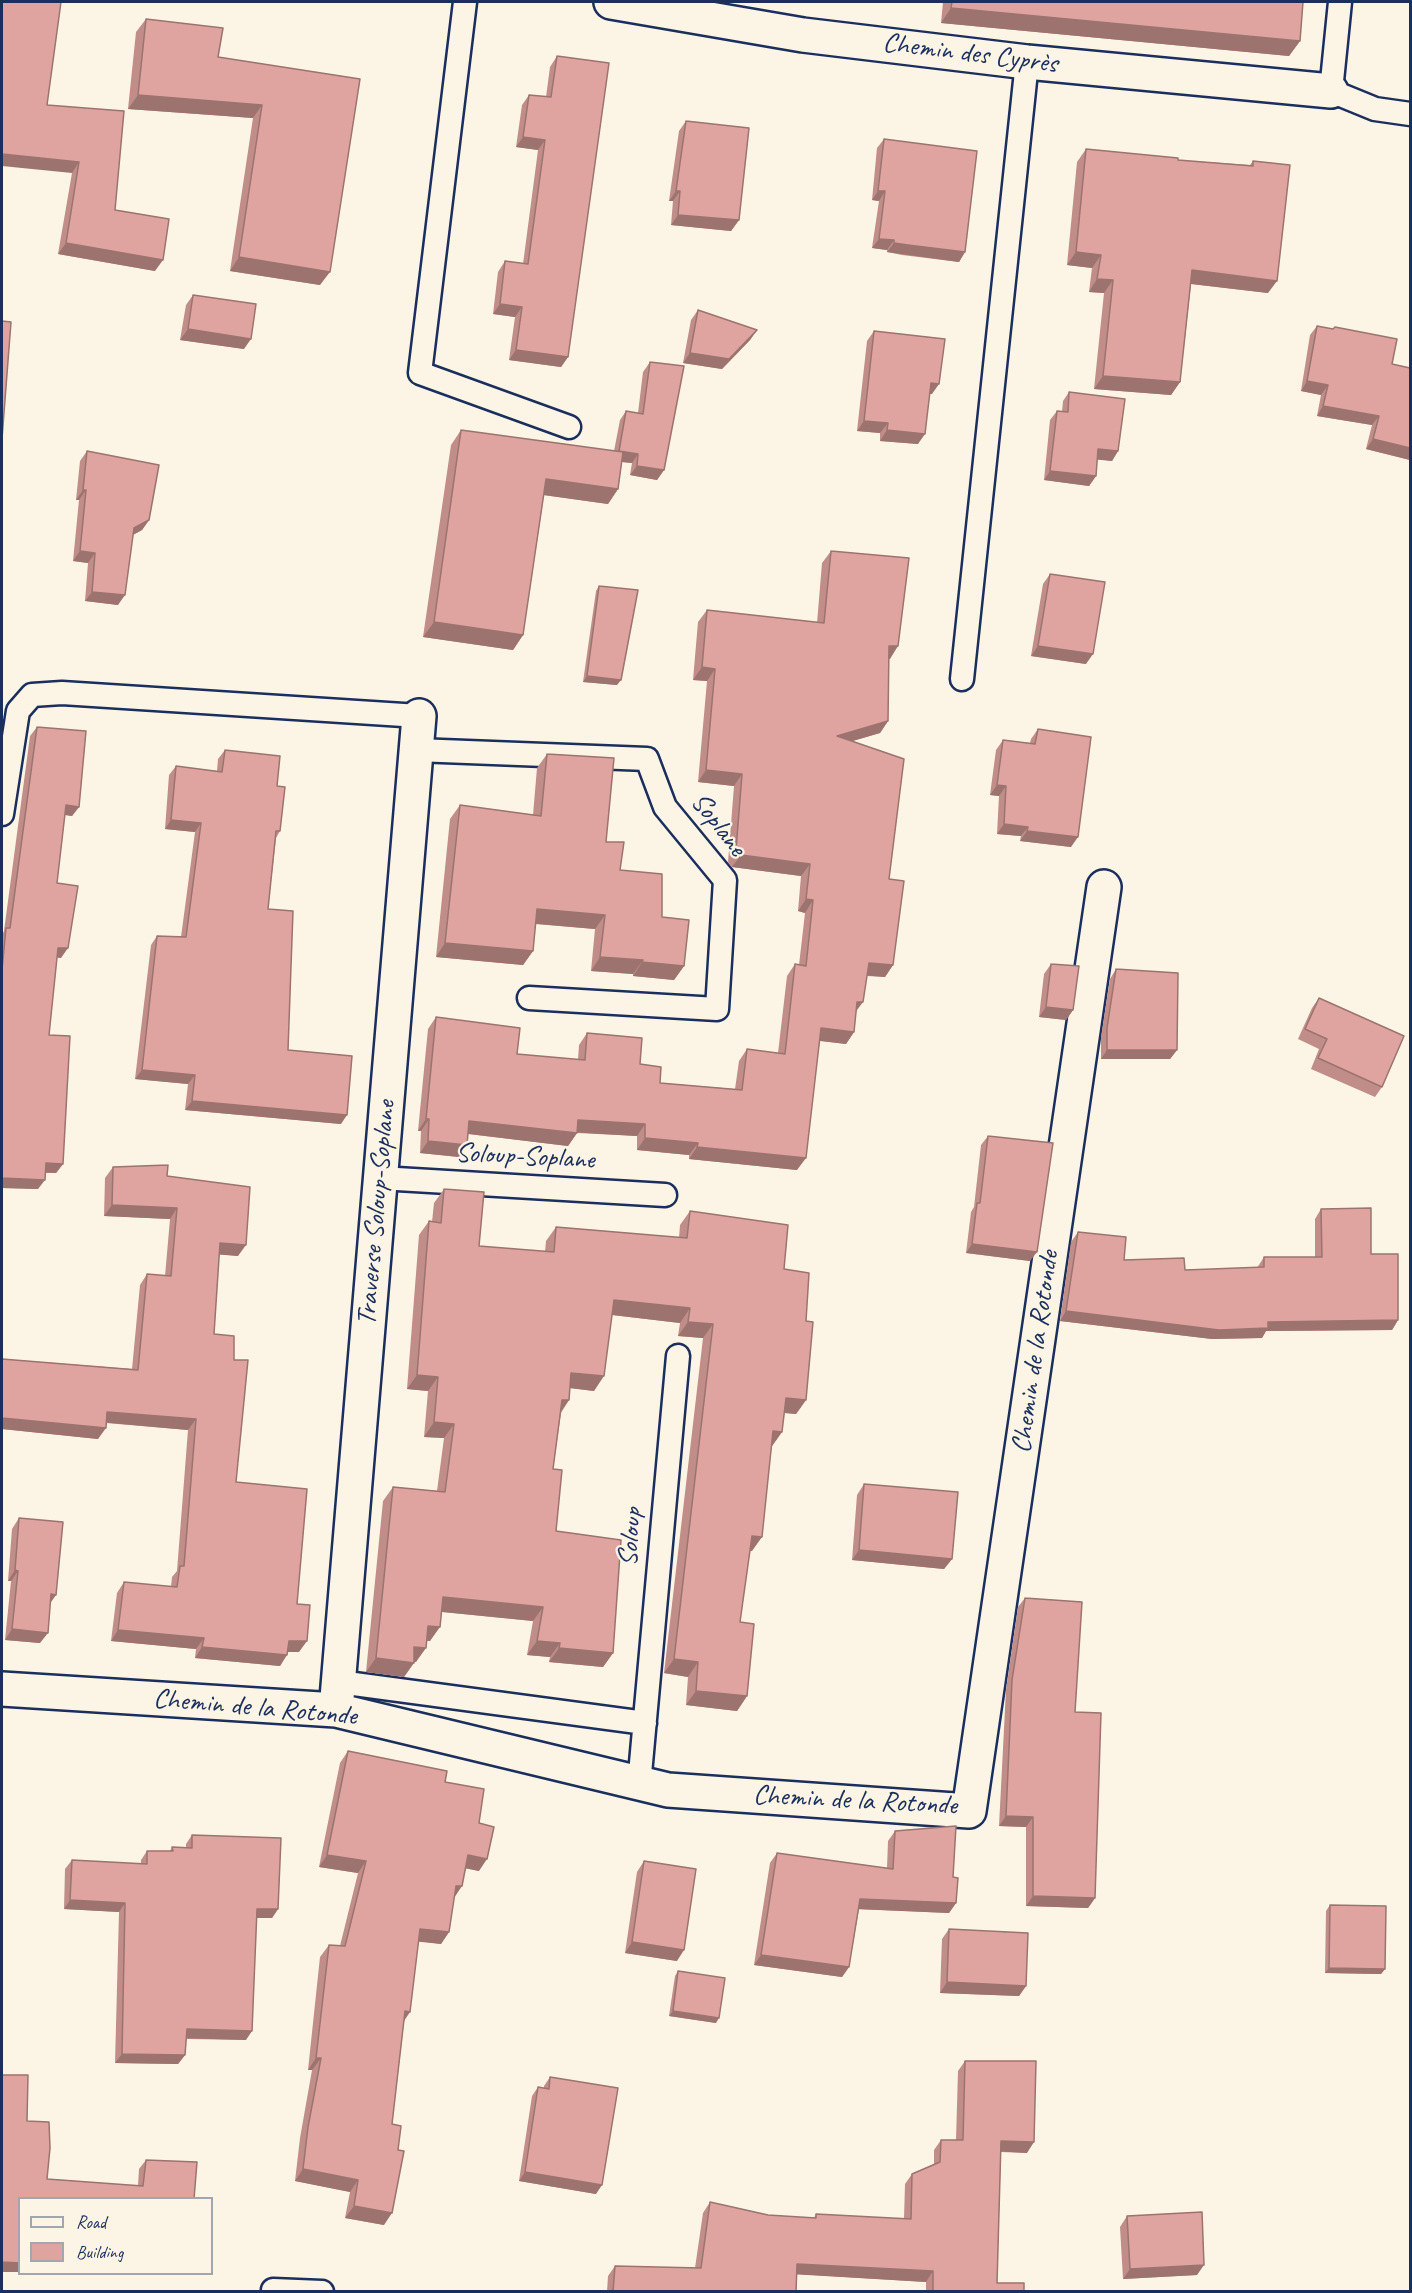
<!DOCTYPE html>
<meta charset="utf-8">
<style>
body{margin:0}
#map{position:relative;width:1412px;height:2293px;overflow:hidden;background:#fcf5e5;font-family:Caveat,sans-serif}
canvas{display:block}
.frame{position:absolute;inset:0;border:3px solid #1b2f5e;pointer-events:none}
.legend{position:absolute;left:18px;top:2197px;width:195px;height:78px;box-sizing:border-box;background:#fcf5e5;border:2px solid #a2a6af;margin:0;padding:8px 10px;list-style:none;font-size:18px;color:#1b2f5e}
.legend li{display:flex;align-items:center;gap:12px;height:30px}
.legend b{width:30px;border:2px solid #a2a6af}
</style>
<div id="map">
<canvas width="1412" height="2293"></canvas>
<div class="frame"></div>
<ul class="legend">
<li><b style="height:8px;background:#fcf5e5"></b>Road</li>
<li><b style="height:16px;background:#dfa49f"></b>Building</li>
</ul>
</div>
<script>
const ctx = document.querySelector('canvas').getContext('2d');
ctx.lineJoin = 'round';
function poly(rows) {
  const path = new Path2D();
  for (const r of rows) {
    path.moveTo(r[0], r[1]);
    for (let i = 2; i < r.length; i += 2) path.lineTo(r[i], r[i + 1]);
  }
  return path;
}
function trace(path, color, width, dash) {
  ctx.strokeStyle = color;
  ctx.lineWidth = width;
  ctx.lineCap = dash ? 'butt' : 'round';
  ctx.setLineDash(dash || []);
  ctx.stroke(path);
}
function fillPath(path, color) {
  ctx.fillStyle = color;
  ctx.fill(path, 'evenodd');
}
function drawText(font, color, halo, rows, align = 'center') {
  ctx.font = font + ' Caveat,sans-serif';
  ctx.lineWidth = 4.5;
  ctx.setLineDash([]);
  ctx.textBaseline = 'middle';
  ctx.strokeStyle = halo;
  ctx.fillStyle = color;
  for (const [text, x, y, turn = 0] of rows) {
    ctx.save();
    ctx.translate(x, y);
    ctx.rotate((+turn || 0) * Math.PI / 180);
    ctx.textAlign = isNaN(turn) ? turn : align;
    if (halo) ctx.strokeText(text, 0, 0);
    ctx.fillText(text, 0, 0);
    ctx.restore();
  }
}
const lane = poly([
 [465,2,420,373,569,427],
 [1340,2,1331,91,1375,109,1410,114],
 [962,679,1027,62],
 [416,750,647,759,665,807,725,880,717,1009,529,998],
 [2,814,18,711,32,695,62,693,419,716],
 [380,1178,665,1195],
 [339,1682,645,1723],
 [639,1785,678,1356],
 [273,2290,322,2292]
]);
const street = poly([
 [611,2,803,35,1027,62,1331,91],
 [2,1689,336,1710,668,1790,969,1811,1104,887],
 [336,1710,419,716]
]);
trace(lane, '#1b2f5e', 27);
trace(street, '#1b2f5e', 38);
trace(lane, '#fcf5e5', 22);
trace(street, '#fcf5e5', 33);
fillPath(poly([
 [943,2,1303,2,1300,41,1289,56,941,23],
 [146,19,218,57,360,79,320,285,230,271,253,118,128,109,136,32],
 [557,56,568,357,561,367,509,360,515,317,493,314,498,272,505,261,523,264,538,150,516,147,522,105,529,95,546,97,550,67],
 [47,105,115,210,155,271,58,254,72,173],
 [686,121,739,220,731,231,671,225,673,201,669,201,679,131],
 [884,139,965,252,959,262,902,255,887,252,887,250,872,248,879,201,872,200,877,148],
 [1086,149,1178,160,1250,165,1253,161,1268,293,1191,284,1180,382,1171,395,1094,389,1104,293,1089,292,1092,268,1067,265,1077,162],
 [193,295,244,349,180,340,186,305],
 [698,310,757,330,750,340,722,369,683,363,691,320],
 [1317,326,1392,364,1410,368,1410,460,1366,449,1372,425,1317,416,1321,395,1301,391,1310,335],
 [874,331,932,394,930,394,918,444,880,441,880,433,857,431,867,341],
 [650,362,664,470,657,480,630,475,632,463,622,462,618,489,608,504,544,495,523,635,513,650,423,637,451,445,461,430,614,451,620,420,626,411,638,413,643,372],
 [1069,392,1118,451,1112,461,1097,459,1096,476,1089,486,1044,480,1050,420,1057,411,1062,412,1063,401],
 [87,451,149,520,142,530,133,535,118,605,85,601,88,563,73,561,79,500,76,500,80,461],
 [831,551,890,659,889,658,888,721,880,733,852,741,889,879,893,965,885,977,867,976,856,1012,854,1032,846,1044,820,1041,797,1170,689,1159,689,1155,637,1150,637,1136,577,1133,568,1146,468,1134,467,1145,459,1157,420,1153,421,1131,418,1131,428,1029,436,1017,517,1054,578,1060,579,1045,587,1033,640,1064,660,1083,735,1089,739,1061,747,1049,778,1053,787,976,795,964,799,965,805,913,798,911,801,876,732,867,728,862,734,786,698,782,707,681,693,680,698,622,707,610,817,623,822,563],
 [1050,574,1086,664,1031,656,1043,584],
 [599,586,617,685,583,682,596,591],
 [37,727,79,807,72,816,65,815,57,883,61,958,57,957,49,1035,63,1164,56,1173,45,1173,38,1189,2,1188,2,935,4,931,30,736],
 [1038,729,1071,847,1020,841,1021,836,997,834,999,796,990,795,996,750,1003,740,1030,743,1031,739],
 [225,750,277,786,280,831,276,838,268,909,288,1050,341,1124,185,1110,188,1084,135,1079,151,945,157,936,181,937,195,832,165,829,169,775,176,766,217,771,218,759],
 [547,754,606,842,620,870,662,917,684,966,674,980,633,976,633,974,591,971,595,929,535,924,533,951,523,965,436,957,450,819,460,805,533,815,537,768],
 [1051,964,1073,1010,1066,1020,1039,1017,1044,974],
 [1116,969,1177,1050,1170,1059,1101,1059,1101,1037,1110,979],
 [1319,998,1382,1087,1375,1097,1311,1069,1319,1049,1298,1039,1312,1008],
 [988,1136,1030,1261,966,1253,971,1212,974,1207,981,1145],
 [113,1167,167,1176,238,1256,219,1254,214,1334,234,1360,236,1482,297,1604,299,1652,288,1652,280,1666,195,1658,196,1649,111,1641,117,1593,124,1582,171,1587,172,1577,177,1571,188,1430,106,1423,98,1439,2,1429,2,1359,132,1369,140,1285,147,1274,165,1276,170,1219,104,1216,105,1178],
 [444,1189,479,1246,545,1252,546,1241,556,1227,679,1238,680,1225,690,1211,784,1269,806,1321,806,1400,796,1414,784,1413,782,1432,772,1446,752,1551,750,1551,740,1622,747,1696,737,1711,686,1705,688,1677,664,1673,703,1338,678,1336,680,1323,612,1315,594,1391,570,1388,569,1400,561,1413,553,1469,556,1531,613,1653,603,1667,549,1662,550,1657,527,1655,533,1621,442,1612,430,1641,426,1641,416,1662,414,1662,404,1677,366,1672,383,1501,393,1487,437,1491,444,1438,424,1437,428,1391,407,1389,419,1235,429,1221,432,1222,434,1203],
 [1321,1209,1371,1254,1398,1320,1392,1330,1266,1331,1262,1338,1212,1339,1060,1321,1071,1242,1078,1232,1124,1260,1185,1270,1257,1268,1264,1257,1315,1257,1315,1219],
 [864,1484,952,1559,944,1569,852,1560,857,1495],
 [19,1518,50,1603,40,1643,5,1640,11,1581,8,1581,12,1529],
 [1025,1598,1075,1712,1095,1898,1088,1908,1026,1906,1026,1827,999,1826,1006,1690,1018,1607],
 [348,1751,445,1782,479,1823,479,1871,465,1868,454,1898,449,1932,441,1944,419,1941,404,2022,392,2124,384,2225,345,2218,350,2192,295,2181,300,2138,312,2070,308,2070,320,1957,329,1945,340,1946,358,1873,319,1867,340,1763],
 [895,1831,953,1877,956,1903,949,1913,859,1909,849,1967,842,1977,754,1965,770,1863,777,1853,887,1868,888,1841],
 [192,1835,278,1909,272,1918,257,1918,246,2040,186,2039,185,2055,178,2064,115,2063,119,1912,64,1909,65,1869,72,1860,141,1864,141,1860,147,1851,170,1851,172,1847,186,1848,186,1844],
 [644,1861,677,1961,625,1953,637,1872],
 [1330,1905,1385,1969,1381,1974,1325,1973,1326,1911],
 [949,1929,1026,1986,1019,1996,940,1993,942,1939],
 [678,1971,716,2023,669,2016,675,1976],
 [965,2061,1027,2153,1001,2152,997,2283,1024,2292,926,2292,926,2282,797,2274,796,2292,607,2292,608,2276,615,2266,695,2268,703,2213,710,2202,768,2215,814,2218,816,2214,904,2219,905,2184,912,2174,934,2164,934,2150,941,2140,956,2140,958,2071],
 [2,2075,27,2121,47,2179,138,2186,139,2169,146,2160,194,2199,20,2199,20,2272,2,2272],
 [550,2077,596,2194,519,2181,532,2096,538,2087,544,2088,544,2086],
 [1127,2216,1197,2275,1123,2279,1120,2227]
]), '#c08d89');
fillPath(poly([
 [951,8,1300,41,1289,56,941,23],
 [138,95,262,105,253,118,128,109],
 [523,137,545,140,538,150,516,147],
 [2,154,79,162,72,173,2,166],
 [676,191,680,191,673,201,669,201],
 [878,191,885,191,879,201,872,200],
 [678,215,739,220,731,231,671,225],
 [879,239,894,240,887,250,872,248],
 [66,243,163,260,155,271,58,254],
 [894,243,965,252,959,262,887,252],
 [1076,252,1101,255,1092,268,1067,265],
 [239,257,330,272,320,285,230,271],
 [1192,270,1277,281,1268,293,1183,283],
 [1097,279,1113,280,1104,293,1089,292],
 [500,304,522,307,515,317,493,314],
 [188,329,251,339,244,349,180,340],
 [757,330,750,340,722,369,683,363,690,353],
 [516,350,568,357,561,367,509,360],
 [1103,376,1180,382,1171,395,1094,389],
 [1307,381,1328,385,1321,395,1301,391],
 [931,383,939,384,932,394,924,393],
 [1323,406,1379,416,1372,425,1317,416],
 [864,421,888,423,880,433,857,431],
 [887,430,925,434,918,444,880,441],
 [1373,439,1410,448,1410,460,1366,449],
 [1098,449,1118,451,1112,461,1091,459],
 [619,451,638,454,632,463,612,461],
 [637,466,664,470,657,480,630,475],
 [1050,471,1096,476,1089,486,1044,480],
 [546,479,618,489,608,504,536,494],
 [83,490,86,490,79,500,76,500],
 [149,520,142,530,127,538,134,528],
 [80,551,95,553,88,563,73,561],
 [92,592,125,595,118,605,85,601],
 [434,622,523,635,513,650,423,637],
 [889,646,898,646,890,659,880,658],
 [1038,646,1093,654,1086,664,1031,656],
 [702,667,715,669,707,681,693,680],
 [587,676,621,680,617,685,583,682],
 [888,721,880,733,829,748,837,736],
 [706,770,742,774,734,786,698,782],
 [997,785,1006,786,999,796,990,795],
 [66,805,79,807,72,816,59,814],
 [171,820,201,823,195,832,165,829],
 [1004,824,1028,827,1021,836,997,834],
 [1027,831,1078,837,1071,847,1020,841],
 [741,855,810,864,801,876,732,867],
 [806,899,813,900,805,913,798,911],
 [537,909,605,915,595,929,527,923],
 [445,943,533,951,523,965,436,957],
 [58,948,68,948,61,958,52,957],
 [600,957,643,960,633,974,591,971],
 [642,962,684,966,674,980,633,976],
 [869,963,893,965,885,977,861,975],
 [857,1002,863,1002,854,1014],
 [1046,1007,1073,1010,1066,1020,1039,1017],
 [821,1028,854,1032,846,1044,813,1040],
 [1107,1050,1177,1050,1170,1059,1101,1059],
 [142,1070,195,1075,188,1084,135,1079],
 [192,1101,347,1115,341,1124,185,1110],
 [426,1119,429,1119,421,1131,418,1131],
 [578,1120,645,1124,637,1136,569,1132],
 [469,1121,577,1133,568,1146,461,1133],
 [645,1138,698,1143,689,1155,637,1150],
 [428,1141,467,1145,459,1157,420,1153],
 [697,1147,806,1158,797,1170,689,1159],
 [46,1163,63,1164,56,1173,39,1172],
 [2,1178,45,1180,38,1189,2,1188],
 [112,1205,177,1208,170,1219,104,1216],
 [220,1243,246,1245,238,1256,212,1254],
 [972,1244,1037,1252,1030,1261,966,1253],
 [614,1300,690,1308,680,1323,604,1314],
 [1066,1311,1268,1322,1398,1320,1392,1330,1266,1331,1262,1338,1212,1339,1060,1321],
 [688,1322,713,1324,703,1338,678,1336],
 [571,1373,604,1376,594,1391,561,1387],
 [417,1375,438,1377,428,1391,407,1389],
 [786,1398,806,1400,796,1414,776,1412],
 [562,1400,569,1400,559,1414],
 [107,1412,196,1419,188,1430,99,1422],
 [2,1418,106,1428,98,1439,2,1429],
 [434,1422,454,1424,444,1438,424,1437],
 [773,1431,782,1432,772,1446,763,1445],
 [752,1536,762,1537,752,1551,742,1550],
 [859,1550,952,1559,944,1569,852,1560],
 [15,1570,18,1571,11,1581,8,1581],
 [51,1594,56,1595,49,1605],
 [443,1597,543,1607,533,1621,433,1611],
 [428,1626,440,1627,430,1641,418,1640],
 [12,1629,48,1633,40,1643,5,1640],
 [118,1630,204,1638,196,1649,111,1641],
 [289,1641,307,1641,299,1652,281,1652],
 [537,1641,560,1643,550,1657,527,1655],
 [202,1647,287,1655,280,1666,195,1658],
 [414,1647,426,1648,416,1662,405,1662],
 [559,1648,613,1653,603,1667,549,1662],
 [376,1658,414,1663,404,1677,366,1672],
 [674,1659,698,1662,688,1677,664,1673],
 [696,1691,747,1696,737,1711,686,1705],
 [1006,1816,1033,1817,1026,1827,999,1826],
 [327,1855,366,1861,358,1873,319,1867],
 [468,1855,487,1859,479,1871,459,1867],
 [456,1886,462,1886,454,1898],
 [1033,1896,1095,1898,1088,1908,1026,1906],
 [860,1899,956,1903,949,1913,854,1909],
 [70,1900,125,1903,119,1912,64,1909],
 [257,1909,278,1909,272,1918,251,1918],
 [420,1929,449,1932,441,1944,412,1941],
 [632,1942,684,1950,677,1961,625,1953],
 [761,1955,849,1967,842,1977,754,1965],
 [1329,1968,1385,1969,1381,1974,1325,1973],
 [947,1982,1026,1986,1019,1996,940,1993],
 [405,2011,410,2012,402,2024],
 [673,2011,719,2018,716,2023,669,2016],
 [187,2029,252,2031,246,2040,180,2038],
 [122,2054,185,2055,178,2064,115,2063],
 [316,2058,321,2058,312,2070,308,2070],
 [1001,2141,1034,2142,1027,2153,994,2151],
 [303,2169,358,2180,350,2192,295,2181],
 [525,2172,602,2185,596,2194,519,2181],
 [354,2206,392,2213,384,2225,345,2218],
 [2,2262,20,2263,20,2272,2,2272],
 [797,2264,933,2271,926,2282,790,2274],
 [1204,2265,1197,2275,1123,2279,1130,2269],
 [155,2274,184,2274,183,2275]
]), '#9c736f');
const building = poly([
 [2,2,61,2,47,105,124,111,115,210,169,219,163,260,66,243,79,162,2,154,2,2],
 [952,2,1303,2,1300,41,951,8,952,2],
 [146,19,223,28,218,57,360,79,330,272,239,257,262,105,138,95,146,19],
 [557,56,609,63,568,357,516,350,522,307,500,304,505,261,528,264,545,140,523,137,529,95,551,97,557,56],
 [686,121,749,128,739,220,678,215,680,191,676,191,686,121],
 [884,139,977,151,965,252,908,245,894,243,894,240,879,239,885,191,878,191,884,139],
 [1086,149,1178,158,1178,160,1253,166,1253,161,1290,165,1277,281,1192,270,1180,382,1103,376,1113,280,1097,279,1101,255,1076,252,1086,149],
 [193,295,256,304,251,339,188,329,193,295],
 [698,310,757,330,729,359,690,353,698,310],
 [2,321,11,322,2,439,2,321],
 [1317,326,1333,329,1335,327,1397,339,1392,364,1410,368,1410,448,1373,439,1379,416,1323,406,1328,385,1307,381,1317,326],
 [874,331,945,339,939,384,931,383,925,434,887,430,888,423,864,421,874,331],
 [650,362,684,366,664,470,637,466,638,454,619,451,626,411,643,414,650,362],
 [1069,392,1125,399,1118,451,1098,449,1096,476,1050,471,1057,411,1068,412,1069,392],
 [461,430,623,452,618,489,546,479,523,635,434,622,461,430],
 [87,451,159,465,149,520,134,528,125,595,92,592,95,553,80,551,86,490,83,490,87,451],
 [831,551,909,558,898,646,889,646,888,721,837,736,904,759,889,879,904,881,893,965,869,963,863,1002,857,1002,854,1032,821,1028,806,1158,697,1147,698,1143,645,1138,645,1124,578,1120,577,1133,469,1121,467,1145,428,1141,429,1119,426,1119,436,1017,520,1028,517,1054,585,1060,587,1033,642,1038,640,1064,661,1067,660,1083,742,1090,747,1049,785,1054,795,964,806,966,813,900,806,899,810,864,741,855,736,850,742,774,706,770,715,669,702,667,707,610,824,623,831,551],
 [1050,574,1105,582,1093,654,1038,646,1050,574],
 [599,586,638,590,621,680,587,676,599,586],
 [37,727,86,731,79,807,66,805,57,883,78,886,68,948,58,948,49,1035,70,1036,63,1164,46,1163,45,1180,2,1178,2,970,6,928,10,928,37,727],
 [1038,729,1091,737,1078,837,1027,831,1028,827,1004,824,1006,786,997,785,1003,740,1035,744,1038,729],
 [225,750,280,756,277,786,285,787,280,831,276,831,268,909,293,911,288,1050,352,1056,347,1115,192,1101,195,1075,142,1070,157,936,186,937,201,823,171,820,176,766,222,772,225,750],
 [547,754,614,758,606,842,624,842,620,870,662,874,662,917,689,920,684,966,642,962,643,960,600,957,605,915,537,909,533,951,445,943,460,805,541,816,547,754],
 [1051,964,1079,966,1073,1010,1046,1007,1051,964],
 [1116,969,1178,973,1177,1050,1107,1050,1107,1028,1116,969],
 [1319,998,1404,1036,1382,1087,1318,1058,1327,1039,1305,1029,1319,998],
 [988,1136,1053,1143,1037,1252,972,1244,977,1203,980,1203,988,1136],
 [168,1165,167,1176,250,1187,246,1245,220,1243,214,1334,234,1336,234,1360,248,1360,236,1482,307,1489,297,1604,310,1605,307,1641,289,1641,287,1655,202,1647,204,1638,118,1630,124,1582,177,1587,180,1566,184,1566,196,1419,107,1412,106,1428,2,1418,2,1359,138,1370,147,1274,171,1276,177,1208,112,1205,113,1167,168,1165],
 [444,1189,484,1192,479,1246,554,1252,556,1227,687,1238,690,1211,788,1225,784,1269,809,1273,806,1321,813,1322,806,1400,786,1398,782,1432,773,1431,762,1537,752,1536,740,1622,754,1624,747,1696,696,1691,698,1662,674,1659,713,1324,688,1322,690,1308,614,1300,604,1376,571,1373,569,1400,562,1400,553,1469,562,1470,556,1531,621,1540,613,1653,559,1648,560,1643,537,1641,543,1607,443,1597,440,1627,428,1626,426,1648,414,1647,414,1663,376,1658,393,1487,445,1492,454,1424,434,1422,438,1377,417,1375,429,1221,441,1223,444,1189],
 [1371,1208,1371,1254,1398,1254,1398,1320,1268,1322,1268,1328,1219,1330,1066,1311,1078,1232,1126,1237,1124,1260,1184,1258,1185,1270,1264,1267,1264,1257,1322,1257,1321,1209,1371,1208],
 [864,1484,958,1492,952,1559,859,1550,864,1484],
 [19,1518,63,1522,56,1595,51,1594,48,1633,12,1629,18,1571,15,1570,19,1518],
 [1025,1598,1082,1602,1075,1712,1101,1713,1095,1898,1033,1896,1033,1817,1006,1816,1012,1680,1025,1598],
 [348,1751,447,1771,445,1782,484,1789,479,1823,494,1827,487,1859,468,1855,462,1886,456,1886,449,1932,420,1929,410,2012,405,2011,392,2124,401,2126,398,2150,404,2151,392,2213,354,2206,358,2180,303,2169,308,2127,321,2058,316,2058,329,1945,345,1946,366,1861,327,1855,348,1751],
 [956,1826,953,1877,958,1878,956,1903,860,1899,849,1967,761,1955,777,1853,893,1869,895,1831,956,1826],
 [192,1835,281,1838,278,1909,257,1909,252,2031,187,2029,185,2055,122,2054,125,1903,70,1900,72,1860,147,1864,147,1851,173,1851,172,1847,192,1848,192,1835],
 [644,1861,696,1869,684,1950,632,1942,644,1861],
 [1330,1905,1386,1906,1385,1969,1329,1968,1330,1905],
 [949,1929,1028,1933,1026,1986,947,1982,949,1929],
 [678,1971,725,1978,719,2018,673,2011,678,1971],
 [965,2061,1036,2061,1034,2142,1001,2141,997,2283,1024,2283,1024,2292,933,2292,933,2271,797,2264,796,2292,613,2292,615,2266,701,2268,710,2202,768,2215,816,2218,816,2214,911,2219,912,2174,940,2162,941,2140,963,2140,965,2061],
 [2,2075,28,2075,27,2121,49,2122,50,2148,47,2179,143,2186,146,2160,197,2162,194,2199,20,2199,20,2263,2,2262,2,2075],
 [550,2077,618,2088,602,2185,525,2172,538,2087,549,2089,550,2077],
 [1202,2212,1204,2265,1130,2269,1127,2216,1202,2212]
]);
fillPath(building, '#dfa49f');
trace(building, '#9c736f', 1.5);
drawText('28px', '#1b2f5e', '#fcf5e5', [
 ["Chemin des Cyprès",970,54,7],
 ["Soplane",718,825,52],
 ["Soloup-Soplane",525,1157,3],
 ["Traverse Soloup-Soplane",377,1213,-85],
 ["Chemin de la Rotonde",1036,1352,-82],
 ["Soloup",631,1537,-85],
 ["Chemin de la Rotonde",255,1708,5],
 ["Chemin de la Rotonde",855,1801,3]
]);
</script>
